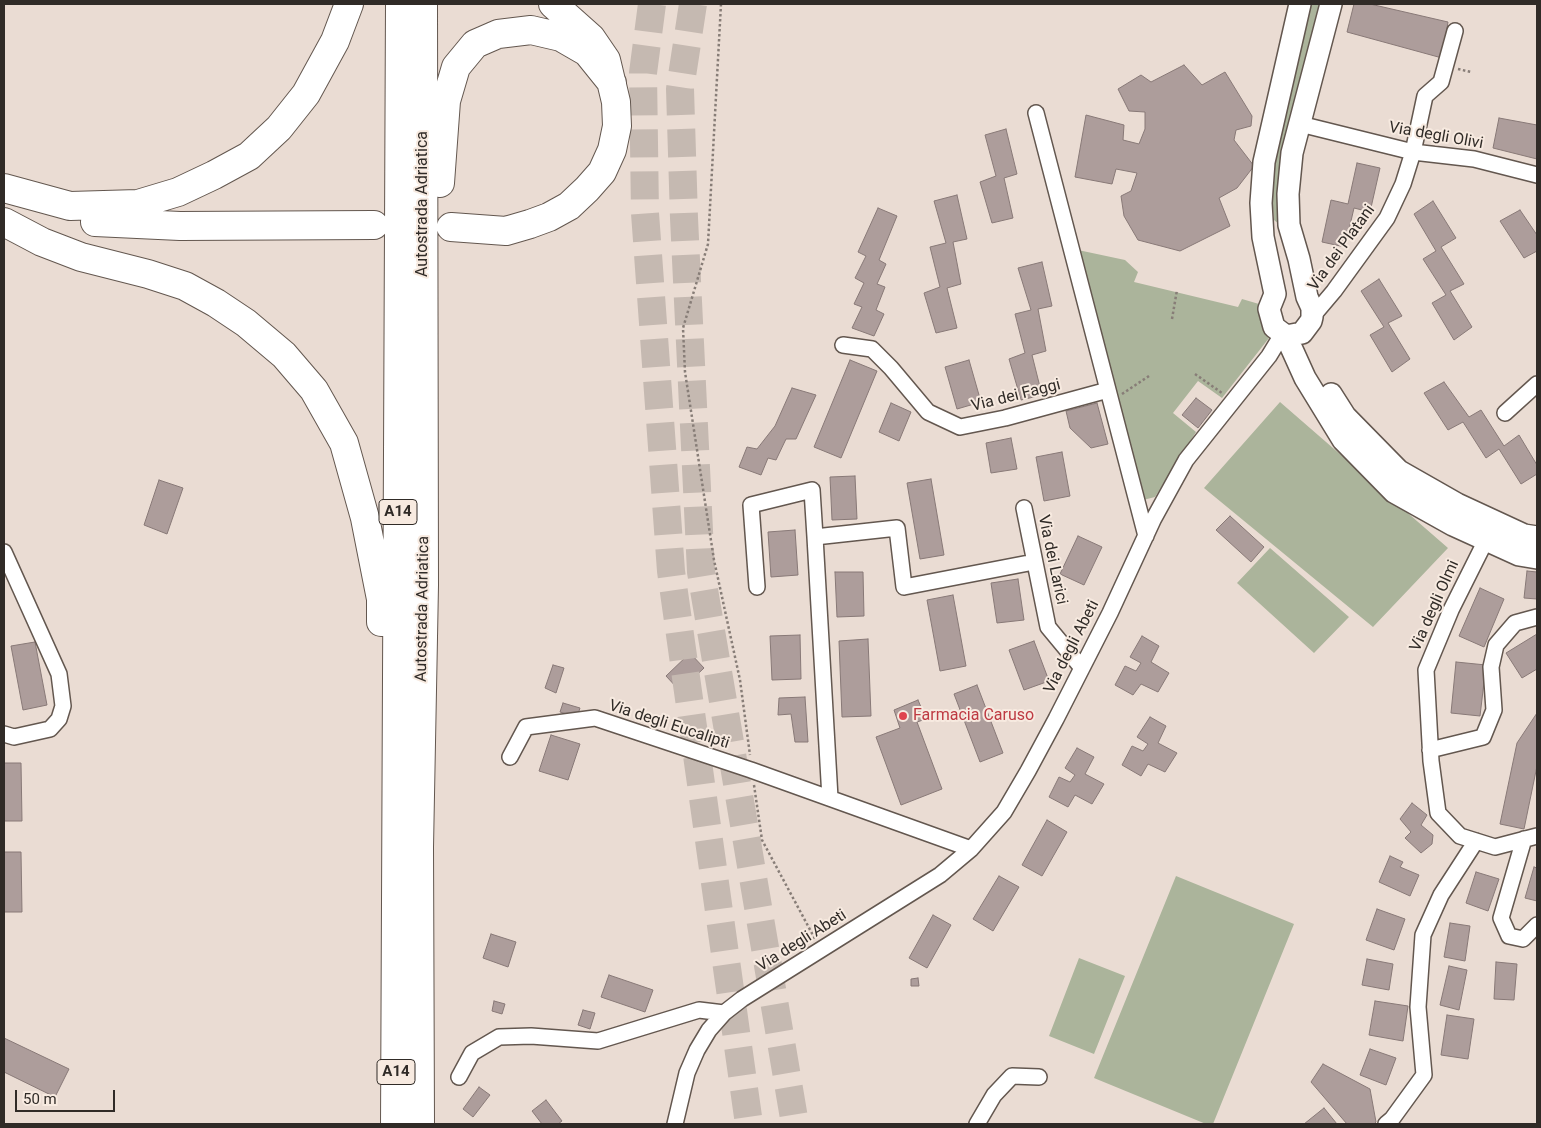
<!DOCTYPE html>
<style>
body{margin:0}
#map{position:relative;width:1541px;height:1128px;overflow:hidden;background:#eadcd3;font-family:Roboto,sans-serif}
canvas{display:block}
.frame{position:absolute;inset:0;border:5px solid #302b27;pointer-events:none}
.scale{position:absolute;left:15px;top:1090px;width:100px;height:22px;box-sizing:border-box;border:2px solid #302b27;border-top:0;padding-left:6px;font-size:15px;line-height:18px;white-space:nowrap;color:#302b27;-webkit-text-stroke:4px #f7eae0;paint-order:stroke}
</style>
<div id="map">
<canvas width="1541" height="1128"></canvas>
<div class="frame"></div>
<div class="scale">50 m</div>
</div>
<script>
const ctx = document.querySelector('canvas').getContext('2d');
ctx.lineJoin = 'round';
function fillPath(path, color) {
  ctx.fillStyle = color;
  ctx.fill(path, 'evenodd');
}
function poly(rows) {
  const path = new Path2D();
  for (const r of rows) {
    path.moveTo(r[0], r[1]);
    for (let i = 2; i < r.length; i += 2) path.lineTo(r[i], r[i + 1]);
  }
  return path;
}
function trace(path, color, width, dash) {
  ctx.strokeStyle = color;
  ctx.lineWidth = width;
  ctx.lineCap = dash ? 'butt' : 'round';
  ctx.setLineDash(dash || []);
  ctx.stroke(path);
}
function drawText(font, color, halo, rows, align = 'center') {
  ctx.font = font + ' Roboto,sans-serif';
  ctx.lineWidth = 4;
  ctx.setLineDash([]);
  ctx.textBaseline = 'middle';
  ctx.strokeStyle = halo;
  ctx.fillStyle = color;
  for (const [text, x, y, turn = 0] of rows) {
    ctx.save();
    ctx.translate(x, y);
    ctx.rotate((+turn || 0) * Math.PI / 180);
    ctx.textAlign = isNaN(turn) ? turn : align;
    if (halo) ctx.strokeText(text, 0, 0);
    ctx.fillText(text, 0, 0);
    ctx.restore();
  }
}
fillPath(poly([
 [1311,4,1325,4,1280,225,1274,220,1273,208,1273,175,1276,148],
 [1078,250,1125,260,1138,272,1134,282,1238,307,1242,299,1259,304,1269,338,1222,398,1198,381,1173,413,1196,432,1155,497,1143,500],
 [1280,402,1448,548,1373,627,1204,488],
 [1270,548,1349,617,1314,653,1237,583],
 [1176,876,1294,924,1213,1124,1206,1124,1094,1078],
 [1079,958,1125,976,1094,1054,1049,1036]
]), '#abb49b');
const building = poly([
 [1354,4,1370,4,1448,22,1442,58,1347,32,1354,4],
 [1184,65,1202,85,1225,72,1252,116,1251,126,1236,130,1234,140,1254,166,1237,188,1219,198,1230,226,1180,251,1138,240,1124,216,1121,196,1131,191,1137,173,1116,169,1112,184,1075,177,1086,115,1124,125,1123,140,1139,144,1145,129,1145,112,1129,111,1118,89,1141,75,1151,82,1184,65],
 [1499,118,1537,125,1537,159,1493,148,1499,118],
 [1006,129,1017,174,1004,178,1013,218,992,223,980,182,996,176,985,135,1006,129],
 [1357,163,1380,168,1370,212,1354,208,1345,247,1322,242,1331,200,1348,204,1357,163],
 [957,195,967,239,953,242,961,284,947,288,957,328,936,333,924,293,940,287,930,247,946,243,934,201,957,195],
 [1433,201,1456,238,1441,247,1464,284,1450,291,1472,327,1454,340,1432,303,1446,295,1423,259,1436,251,1414,214,1433,201],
 [878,208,897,216,879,260,886,264,877,284,885,287,876,310,884,314,874,336,852,328,862,307,854,304,864,283,855,278,866,256,858,252,878,208],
 [1520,210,1537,235,1537,251,1524,258,1500,221,1520,210],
 [1042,262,1052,306,1038,309,1046,351,1032,355,1042,395,1021,400,1009,359,1025,353,1015,314,1031,310,1018,268,1042,262],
 [1379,279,1402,316,1388,323,1410,359,1392,372,1370,335,1384,327,1361,291,1379,279],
 [850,360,877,371,841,458,814,447,850,360],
 [969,360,981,402,957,409,945,367,969,360],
 [1444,382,1469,417,1481,410,1504,446,1519,435,1537,465,1537,474,1521,484,1499,449,1486,458,1463,422,1448,430,1424,393,1444,382],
 [792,388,816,395,796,439,786,439,776,460,768,458,761,475,739,467,747,447,757,449,775,426,792,388],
 [1196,398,1212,410,1198,428,1182,415,1196,398],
 [891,403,911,412,899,441,879,432,891,403],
 [1097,403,1108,444,1091,448,1070,428,1066,411,1097,403],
 [1011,438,1017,469,991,473,986,443,1011,438],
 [1062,452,1070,496,1044,501,1036,457,1062,452],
 [855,476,857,519,832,520,830,477,855,476],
 [931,479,944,555,920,559,907,483,931,479],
 [159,480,183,488,167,534,144,525,159,480],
 [1230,516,1264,547,1251,562,1216,530,1230,516],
 [795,530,798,575,771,577,768,532,795,530],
 [1078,536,1102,547,1084,585,1060,574,1078,536],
 [1527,571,1537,572,1537,599,1524,598,1527,571],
 [835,572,863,572,864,616,837,617,835,572],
 [1018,579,1024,620,997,623,991,583,1018,579],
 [1480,588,1504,599,1484,647,1459,636,1480,588],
 [953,595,966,666,940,671,927,600,953,595],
 [1537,634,1537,669,1522,678,1506,653,1537,634],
 [800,635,801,679,772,680,770,636,800,635],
 [1142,636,1159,646,1151,662,1169,673,1158,692,1141,684,1133,695,1115,685,1125,666,1136,671,1141,663,1130,657,1142,636],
 [868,639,871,716,842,717,839,641,868,639],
 [1034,641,1049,681,1024,690,1009,650,1034,641],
 [35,642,47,705,23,710,11,646,35,642],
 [690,653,704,668,680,691,666,676,690,653],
 [1456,662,1486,665,1480,716,1451,713,1456,662],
 [553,665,564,668,556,693,545,688,553,665],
 [977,685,1003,753,980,762,954,694,977,685],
 [805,697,808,742,795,742,791,714,778,715,779,698,805,697],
 [918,700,926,719,917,722,942,789,901,805,876,737,900,728,894,710,918,700],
 [563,703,580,708,577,717,560,712,563,703],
 [1537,713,1537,766,1524,829,1500,824,1517,743,1537,713],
 [1150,717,1166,726,1158,743,1177,753,1165,772,1148,764,1141,776,1122,765,1132,746,1143,751,1148,744,1137,737,1150,717],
 [551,735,580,744,568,780,539,771,551,735],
 [1077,748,1094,757,1085,774,1104,784,1092,804,1075,795,1068,807,1049,797,1059,777,1070,782,1075,775,1065,768,1077,748],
 [4,763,21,763,22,821,4,821,4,763],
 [1412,803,1427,815,1421,825,1433,835,1432,844,1421,853,1405,838,1411,832,1400,819,1412,803],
 [1047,820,1067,832,1042,876,1022,865,1047,820],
 [4,852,21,852,22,912,4,912,4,852],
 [1390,856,1403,862,1400,867,1419,875,1410,896,1379,882,1390,856],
 [1534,867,1537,868,1537,901,1525,898,1534,867],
 [1476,872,1499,879,1488,911,1466,903,1476,872],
 [999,876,1019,887,993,931,973,919,999,876],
 [1377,909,1405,919,1394,950,1366,940,1377,909],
 [933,915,951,925,927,968,909,958,933,915],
 [1450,923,1470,926,1465,961,1444,957,1450,923],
 [491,934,516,942,508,967,483,958,491,934],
 [1367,959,1393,964,1389,990,1362,985,1367,959],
 [1496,962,1517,964,1514,1000,1494,999,1496,962],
 [1449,966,1467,970,1459,1010,1440,1005,1449,966],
 [609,975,653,990,645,1012,601,997,609,975],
 [918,978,919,986,911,986,911,979,918,978],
 [494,1001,505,1004,502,1014,492,1011,494,1001],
 [1375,1001,1408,1006,1403,1041,1369,1035,1375,1001],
 [583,1010,595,1013,590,1029,578,1025,583,1010],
 [1447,1015,1474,1019,1468,1059,1441,1055,1447,1015],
 [4,1038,69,1069,55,1097,4,1072,4,1038],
 [1370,1049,1396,1058,1386,1085,1360,1075,1370,1049],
 [1323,1064,1370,1089,1376,1122,1374,1124,1347,1124,1311,1082,1323,1064],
 [479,1087,490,1095,473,1117,463,1109,479,1087],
 [546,1100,562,1121,558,1124,542,1124,532,1111,546,1100],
 [1324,1108,1337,1124,1304,1124,1324,1108]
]);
fillPath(building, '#ad9d9b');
trace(building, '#887977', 1);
trace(poly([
 [652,4,643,73,645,213,671,571,749,1124],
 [693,4,680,89,684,218,701,572,795,1124]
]), '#c5b9b1', 28, [28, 14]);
const street = poly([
 [1036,113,1146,536],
 [1300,124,1413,152,1474,159,1537,175],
 [1312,317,1334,291,1387,218,1403,184,1413,152,1425,96,1441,82,1455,31],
 [843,345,872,349,891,368,928,412,960,427,1005,418,1108,390],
 [1505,413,1537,384],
 [1024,508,1048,627,1082,668],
 [1486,540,1451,610,1426,670,1431,761,1438,813,1460,836,1495,847,1537,836],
 [4,552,59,674,63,706,59,719,50,729,14,737,4,734],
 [757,587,751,505,812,490,815,537],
 [1430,750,1483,737,1494,710,1491,667,1496,645,1515,623,1537,617],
 [510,757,526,727,595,718,751,770,971,849],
 [830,798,815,537,897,528,904,587,1034,562],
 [1524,839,1501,918,1509,936,1523,939,1537,925],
 [459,1077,472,1053,499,1037,531,1036,598,1041,699,1010,724,1013],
 [675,1124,687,1073,697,1050,709,1030,724,1013,742,999,940,875,971,849,1004,812,1028,771,1056,719,1110,613,1153,520,1186,460,1269,356,1283,333],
 [977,1124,994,1095,1012,1076,1039,1077],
 [1386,1124,1392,1119,1424,1075,1418,1007,1423,935,1441,895,1476,841]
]);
const secondary = poly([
 [1300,4,1264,162,1261,203,1263,237,1275,294,1269,309,1274,327,1286,336,1305,378,1343,440,1394,492,1453,525,1519,555,1537,558],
 [1286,336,1302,333,1311,321,1312,317,1312,308,1307,297,1299,259,1289,225,1288,194,1292,153,1331,4],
 [1331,394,1345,416,1399,471,1457,504,1524,535,1537,537]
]);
const highway = poly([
 [440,183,446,101,456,67,475,44,498,34,531,30,561,37,587,52,612,83],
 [4,188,70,206,138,204,178,192,214,175,249,156,279,128,306,94,335,41,349,4],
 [4,222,42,242,81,257,148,274,185,286,216,303,246,323,284,355,314,390,344,443,365,518,381,599,381,622],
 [95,222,180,226,374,225],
 [451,227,506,231,530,224,549,217,569,206,587,189,602,172,612,150,617,126,616,102,606,60,591,38,553,4],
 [395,1124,400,4],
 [420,1124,419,847,424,585,423,4]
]);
trace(street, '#63574f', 18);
trace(secondary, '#63574f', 24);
trace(highway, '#63574f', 30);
trace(poly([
 [721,4,708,244,683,328,685,372,714,560,740,680,750,755],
 [1458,69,1471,72],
 [1172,319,1177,290],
 [1195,374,1222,393],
 [1122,394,1149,376],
 [754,785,762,840,815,939]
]), '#877d77', 2.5, [2.5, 2.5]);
trace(street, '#fff', 15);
trace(secondary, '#fff', 21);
trace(highway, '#fff', 28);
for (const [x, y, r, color] of [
 [903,716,5,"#e0444e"]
]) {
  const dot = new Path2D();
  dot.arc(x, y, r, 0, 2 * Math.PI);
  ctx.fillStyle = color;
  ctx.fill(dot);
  trace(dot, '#f7eae0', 2);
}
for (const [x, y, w] of [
 [398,512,38],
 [396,1072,38]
]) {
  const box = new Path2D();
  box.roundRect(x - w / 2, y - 12.5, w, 25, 4);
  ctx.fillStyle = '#f7eae0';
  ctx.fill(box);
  trace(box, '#302b27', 1);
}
drawText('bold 15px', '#302b27', null, [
 ["A14",398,512],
 ["A14",396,1072]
]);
drawText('16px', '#302b27', '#f7eae0', [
 ["Via degli Olivi",1436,136,10],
 ["Autostrada Adriatica",423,204,-90],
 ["Via dei Platani",1342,248,-54],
 ["Via dei Faggi",1016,396,-14],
 ["Via dei Larici",1052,560,78],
 ["Via degli Olmi",1435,606,-66],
 ["Autostrada Adriatica",423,609,-89],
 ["Via degli Abeti",1072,647,-63],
 ["Via degli Eucalipti",669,725,18],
 ["Via degli Abeti",802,941,-32]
]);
drawText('16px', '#be3a42', '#f7eae0', [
 ["Farmacia Caruso",913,716]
], 'left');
</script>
